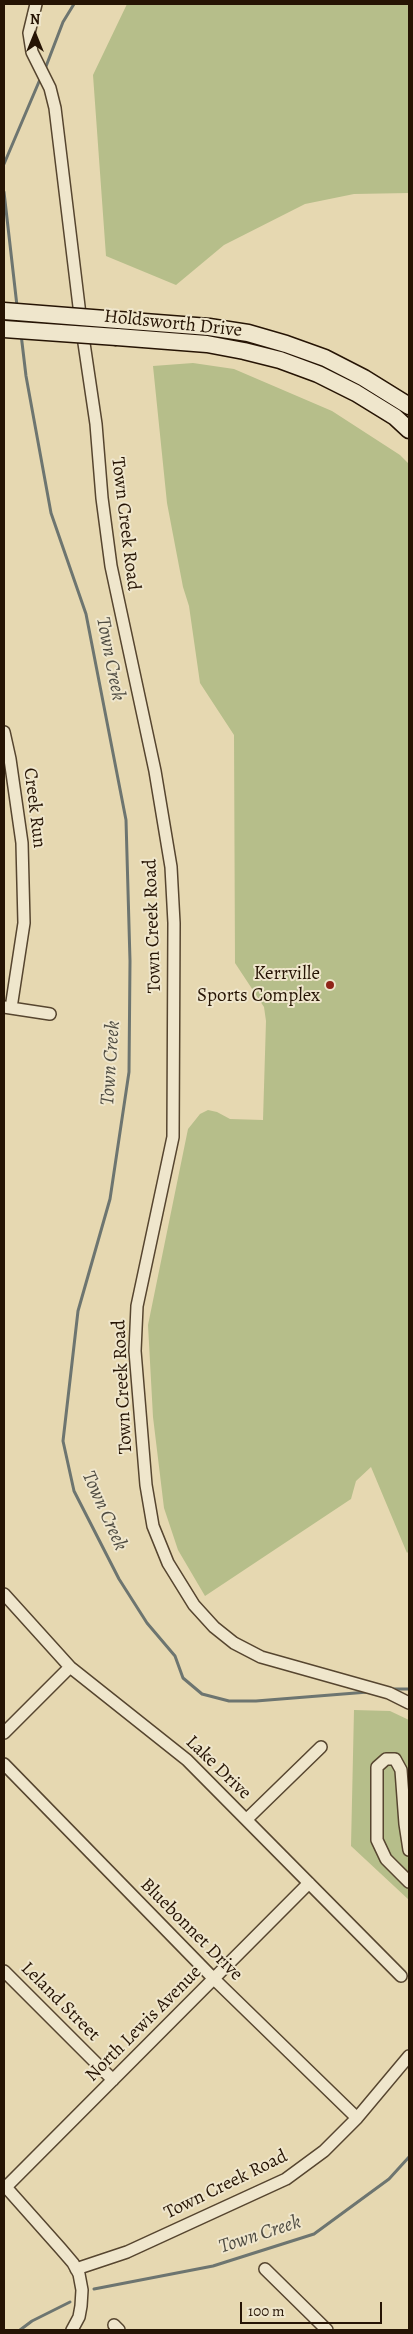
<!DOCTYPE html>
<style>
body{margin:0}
#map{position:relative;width:413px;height:2334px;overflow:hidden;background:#e6d8b1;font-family:Alegreya,serif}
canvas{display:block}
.frame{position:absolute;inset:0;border:5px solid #261404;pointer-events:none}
.north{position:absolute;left:10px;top:10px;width:50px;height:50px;-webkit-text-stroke:4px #efe6cc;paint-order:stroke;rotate:0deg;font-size:14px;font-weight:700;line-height:20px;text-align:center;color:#261404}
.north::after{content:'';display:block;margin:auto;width:18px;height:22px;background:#261404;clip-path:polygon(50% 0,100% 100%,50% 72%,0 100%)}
.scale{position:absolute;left:240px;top:2302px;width:142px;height:22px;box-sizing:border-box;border:2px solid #261404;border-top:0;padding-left:6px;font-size:15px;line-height:18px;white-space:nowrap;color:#261404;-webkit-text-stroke:4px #efe6cc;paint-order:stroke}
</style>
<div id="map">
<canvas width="413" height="2334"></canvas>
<div class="frame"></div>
<div class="north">N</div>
<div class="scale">100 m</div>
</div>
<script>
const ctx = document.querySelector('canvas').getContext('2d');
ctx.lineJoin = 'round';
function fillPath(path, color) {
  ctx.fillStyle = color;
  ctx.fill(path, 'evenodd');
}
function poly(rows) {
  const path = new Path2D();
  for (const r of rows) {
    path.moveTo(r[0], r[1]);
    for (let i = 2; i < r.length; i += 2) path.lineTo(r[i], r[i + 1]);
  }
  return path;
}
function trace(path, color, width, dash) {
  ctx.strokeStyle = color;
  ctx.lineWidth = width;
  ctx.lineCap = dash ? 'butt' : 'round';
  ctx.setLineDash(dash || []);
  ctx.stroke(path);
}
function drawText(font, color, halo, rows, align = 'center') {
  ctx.font = font + ' Alegreya,serif';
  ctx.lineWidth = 4;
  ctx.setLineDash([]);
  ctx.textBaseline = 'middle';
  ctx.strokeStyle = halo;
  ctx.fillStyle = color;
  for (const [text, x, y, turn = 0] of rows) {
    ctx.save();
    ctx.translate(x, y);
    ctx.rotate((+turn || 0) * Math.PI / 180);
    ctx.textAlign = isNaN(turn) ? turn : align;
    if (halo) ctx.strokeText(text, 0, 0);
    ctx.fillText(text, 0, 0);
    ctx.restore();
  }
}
fillPath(poly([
 [127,4,409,4,409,193,354,194,305,204,224,245,176,285,106,256,93,75],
 [193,363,234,369,332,411,400,455,409,464,409,1551,407,1553,371,1467,356,1481,351,1499,205,1596,178,1550,164,1508,153,1417,148,1325,188,1129,200,1114,208,1110,217,1112,230,1119,263,1120,266,1021,264,1007,235,963,234,735,200,683,189,606,183,587,167,503,153,366],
 [354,1710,390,1711,409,1720,409,1900,351,1846]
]), '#b6be8a');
trace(poly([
 [45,69,63,22,74,4],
 [4,164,41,77],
 [4,192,17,306],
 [21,334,26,376,51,513,86,614,126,820,130,961,129,1072,110,1199,78,1311,63,1441,74,1491,119,1579,147,1623,175,1656,183,1678,202,1694,229,1701,256,1701,368,1692],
 [389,1689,409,1689],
 [94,2289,213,2266,314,2234,389,2179,409,2157],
 [20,2330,32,2321,70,2302]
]), '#6d7570', 3);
const minor = poly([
 [36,4,29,33,32,52,50,88,55,108,81,323,96,424,102,498,111,566,155,771,171,867,174,923,173,1137,137,1306,135,1351,146,1485,153,1526,168,1563,194,1605,214,1627,234,1643,261,1657,389,1693,409,1703],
 [4,732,10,759,22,843,24,923,11,1008],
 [4,1007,50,1014],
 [4,1594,70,1667,187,1760,401,1976],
 [4,1733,70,1667],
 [4,1764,213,1978,357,2118],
 [247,1819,321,1747],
 [409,1850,405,1824,401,1770,395,1759,386,1759,377,1767,377,1840,386,1859,409,1882],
 [4,1971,113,2080],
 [4,2185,61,2249,73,2263,79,2274,82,2290,81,2306,79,2317,72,2330],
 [4,2189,309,1883],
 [76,2269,127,2252,286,2179,324,2151,357,2118,409,2056],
 [265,2269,327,2330],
 [114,2325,119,2330]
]);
const secondary = poly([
 [118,320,209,327,248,333,286,344,325,358,364,378,409,406],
 [117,337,207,344,244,351,280,360,318,374,356,393,395,417,409,430]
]);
trace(minor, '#56452f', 14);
trace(secondary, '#261404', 19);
trace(minor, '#efe6cc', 11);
trace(secondary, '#efe6cc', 16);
const secondaryBridge = poly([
 [4,311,118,320],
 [4,329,117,337]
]);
trace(secondaryBridge, '#261404', 19, []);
trace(secondaryBridge, '#efe6cc', 16);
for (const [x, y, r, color] of [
 [330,985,5,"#8f2418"]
]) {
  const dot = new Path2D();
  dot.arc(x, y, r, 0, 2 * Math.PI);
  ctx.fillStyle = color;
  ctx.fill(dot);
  trace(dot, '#efe6cc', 2);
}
drawText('19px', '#261404', '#efe6cc', [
 ["Holdsworth Drive",173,324,6],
 ["Town Creek Road",125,524,83],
 ["Creek Run",34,808,83],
 ["Town Creek Road",153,926,-92],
 ["Town Creek Road",123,1387,-93],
 ["Lake Drive",218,1768,44],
 ["Bluebonnet Drive",191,1930,45],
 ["Leland Street",60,2002,45],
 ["North Lewis Avenue",144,2024,-45],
 ["Town Creek Road",226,2185,-26]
]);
drawText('19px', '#261404', '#efe6cc', [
 ["Kerrville",320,974],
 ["Sports Complex",320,996]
], 'right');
drawText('italic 20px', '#504d43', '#efe6cc', [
 ["Town Creek",110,659,79],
 ["Town Creek",111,1063,-86],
 ["Town Creek",104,1511,66],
 ["Town Creek",260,2235,-18]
]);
</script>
